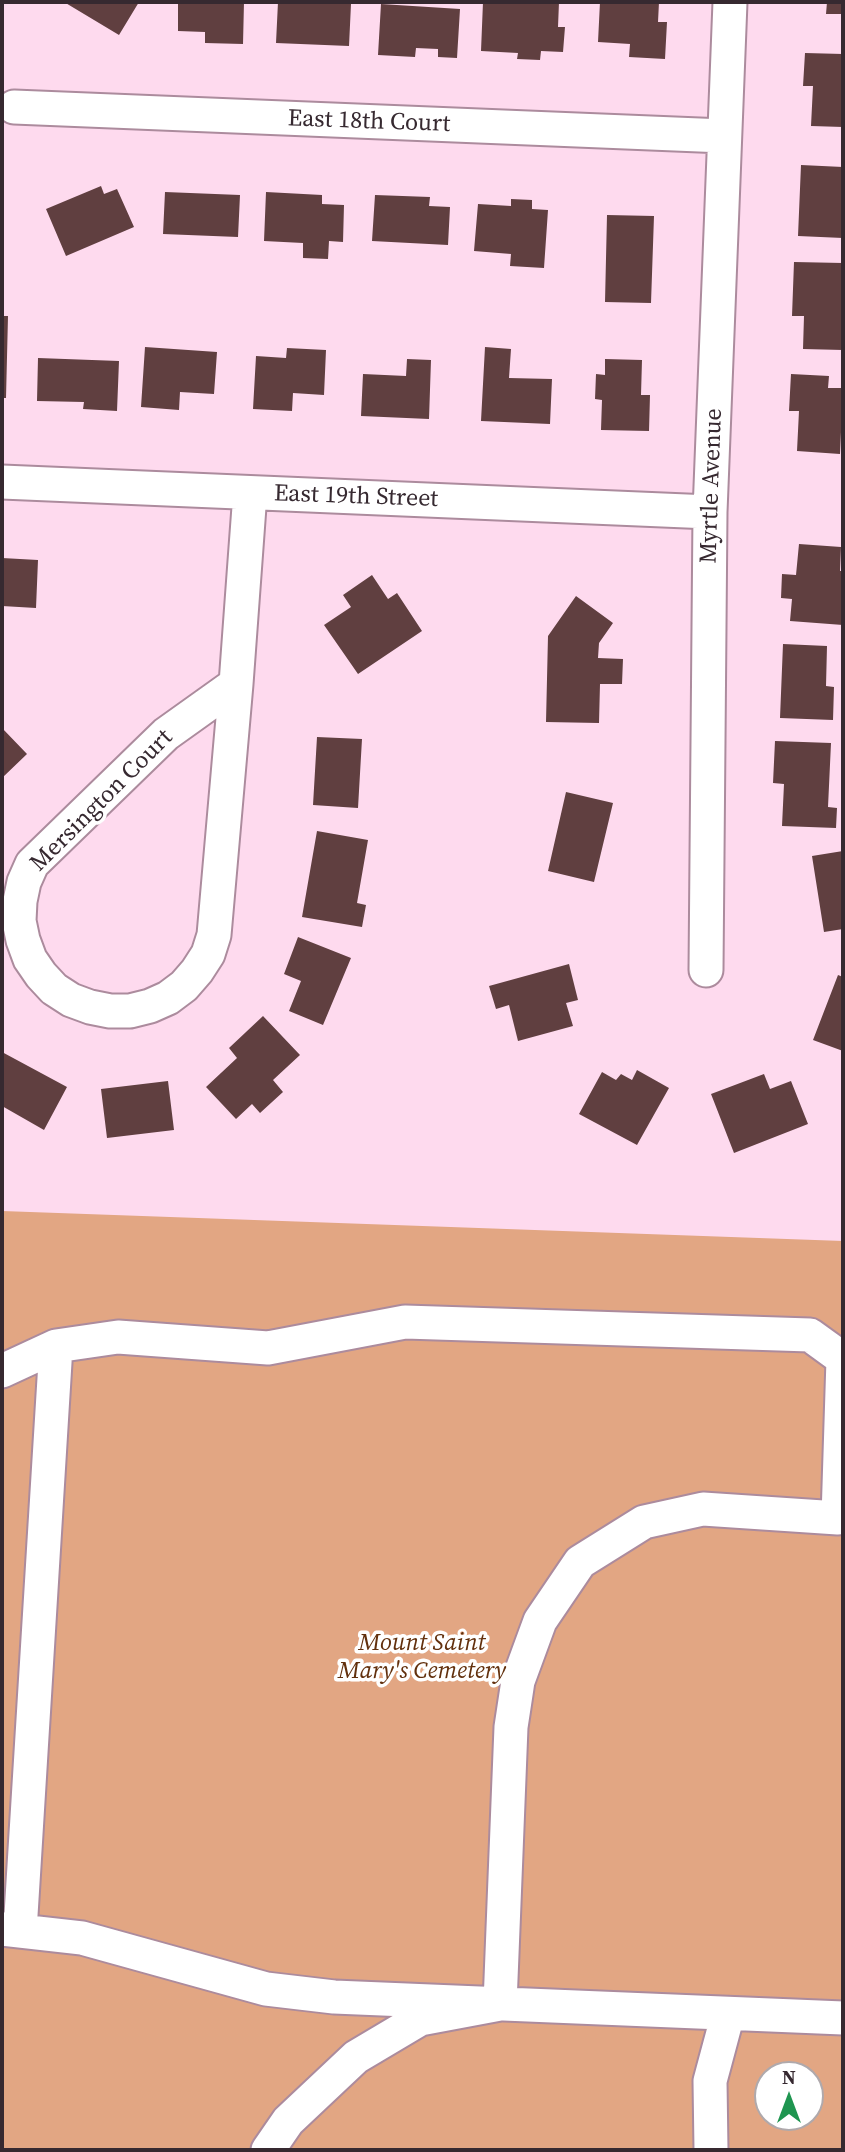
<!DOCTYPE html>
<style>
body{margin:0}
#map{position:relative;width:845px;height:2152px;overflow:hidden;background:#fedaee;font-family:"Source Serif 4",serif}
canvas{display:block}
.frame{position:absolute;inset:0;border:4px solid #362930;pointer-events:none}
.north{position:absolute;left:754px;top:2061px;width:70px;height:70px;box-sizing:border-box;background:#fff;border:2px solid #afa9ac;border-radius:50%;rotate:0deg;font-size:19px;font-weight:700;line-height:28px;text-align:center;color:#362930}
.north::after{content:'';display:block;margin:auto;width:24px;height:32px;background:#1f9550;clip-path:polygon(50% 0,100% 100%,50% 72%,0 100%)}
</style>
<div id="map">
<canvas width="845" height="2152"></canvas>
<div class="frame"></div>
<div class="north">N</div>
</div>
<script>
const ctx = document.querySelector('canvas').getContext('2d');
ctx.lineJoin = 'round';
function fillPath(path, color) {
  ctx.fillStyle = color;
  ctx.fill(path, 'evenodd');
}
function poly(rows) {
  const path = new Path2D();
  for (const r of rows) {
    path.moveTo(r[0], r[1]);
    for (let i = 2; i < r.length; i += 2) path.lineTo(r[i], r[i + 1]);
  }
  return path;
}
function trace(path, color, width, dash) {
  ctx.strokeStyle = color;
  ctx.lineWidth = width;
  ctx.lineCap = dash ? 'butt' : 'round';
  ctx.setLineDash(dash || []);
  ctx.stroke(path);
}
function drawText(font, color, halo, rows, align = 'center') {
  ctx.font = font + ' "Source Serif 4",serif';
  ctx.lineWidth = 7;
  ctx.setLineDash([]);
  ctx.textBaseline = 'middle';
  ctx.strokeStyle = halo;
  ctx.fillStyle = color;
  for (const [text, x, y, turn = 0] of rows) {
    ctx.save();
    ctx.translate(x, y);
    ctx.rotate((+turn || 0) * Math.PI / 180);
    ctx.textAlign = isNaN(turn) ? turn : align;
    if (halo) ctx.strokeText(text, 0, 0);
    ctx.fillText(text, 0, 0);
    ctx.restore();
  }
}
fillPath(poly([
 [2,1211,843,1241,843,2150,2,2150],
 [768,2075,810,2075,810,2117,768,2117]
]), '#e2a683');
fillPath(poly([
 [64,2,139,2,119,35],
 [178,2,244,2,243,44,205,43,205,32,178,31],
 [278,2,351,4,349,46,276,43],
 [483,2,559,2,558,27,565,27,563,52,541,51,540,60,517,59,518,53,481,51],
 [600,2,659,2,658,22,667,22,665,59,629,57,630,44,598,42],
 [827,2,843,2,843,14,826,14],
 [381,4,460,9,457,58,438,57,438,49,416,48,415,57,378,55],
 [805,53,843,54,843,127,811,126,813,86,803,86],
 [801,165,843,167,843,238,798,236],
 [101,186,104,194,117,189,134,227,66,256,46,209],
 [165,192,240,195,238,237,163,234],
 [266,192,322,195,322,204,344,205,343,242,329,241,328,259,303,258,303,243,264,241],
 [375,195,430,197,429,206,450,207,448,245,372,241],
 [511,199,532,200,532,209,548,210,544,268,510,266,511,254,474,251,478,204,511,206],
 [607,215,654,216,651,303,605,302],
 [794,262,843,263,843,350,803,349,804,316,792,316],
 [2,316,8,316,6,398,2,398],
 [145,347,217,352,214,394,180,392,179,410,141,407],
 [485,347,511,349,509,378,552,379,550,424,481,421],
 [287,348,326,350,324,395,293,393,292,411,253,409,256,356,286,358],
 [38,358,119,361,117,411,83,409,84,402,37,401],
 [407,359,431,360,429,419,361,416,363,374,406,376],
 [605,359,642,360,641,395,650,395,649,431,601,430,602,400,595,399,596,374,605,375],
 [791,374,829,376,828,388,843,388,840,454,797,451,799,411,789,411],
 [799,544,841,547,840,571,843,571,843,625,790,621,792,599,781,598,782,574,796,575],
 [2,558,38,560,36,608,2,606],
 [372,575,388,599,397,593,422,631,358,674,324,625,351,607,343,595],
 [576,596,613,623,599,643,598,658,623,659,622,684,600,684,599,723,546,722,548,636],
 [783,644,827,646,826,686,834,687,833,720,780,718],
 [2,728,27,754,2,778],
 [317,737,362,739,358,808,313,805],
 [775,741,831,743,828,807,837,808,836,828,782,826,784,784,773,783],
 [566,792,613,803,594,882,548,871],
 [317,831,368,840,357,903,366,905,362,927,302,917],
 [843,851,843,929,824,932,812,856],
 [298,937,351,958,323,1025,289,1011,301,981,284,974],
 [569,964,578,1000,566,1003,573,1026,518,1041,509,1005,496,1009,489,986],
 [838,975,843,977,843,1051,813,1040],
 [263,1016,300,1055,273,1080,283,1092,260,1113,252,1104,236,1119,206,1087,237,1058,229,1048],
 [2,1052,67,1087,44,1130,2,1106],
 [637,1070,669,1088,637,1145,579,1114,602,1072,616,1080,621,1074,632,1080],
 [764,1074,770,1089,791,1081,808,1124,734,1153,711,1094],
 [168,1081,174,1130,107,1138,101,1089]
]), '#603f40');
const minor = poly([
 [14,107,724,136],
 [2,482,710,512],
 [236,684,214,935,208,954,197,971,184,986,168,998,150,1006,130,1011,110,1011,90,1007,71,1000,54,989,41,975,30,959,23,940,19,921,20,901,24,882,32,864,166,734,236,684],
 [236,684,250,493],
 [706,970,710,512,730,2],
 [2,1371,56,1346],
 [2,1929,82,1938,266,1989,334,1997,843,2018],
 [20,1931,56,1346,118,1337,268,1348,405,1322,810,1335,843,1359,838,1518,703,1509,644,1522,580,1562,540,1621,518,1681,511,1727,500,2004,420,2019,356,2057,288,2121,268,2150],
 [711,2150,710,2081,728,2014]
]);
trace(minor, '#ac8b9d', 37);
trace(minor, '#fff', 33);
drawText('24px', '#362930', '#fff', [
 ["East 18th Court",369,122,2],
 ["Myrtle Avenue",712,486,-88],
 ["East 19th Street",356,497,2],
 ["Mersington Court",102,801,-45]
]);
drawText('italic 24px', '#62300d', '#fff', [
 ["Mount Saint",422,1644],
 ["Mary's Cemetery",422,1672]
]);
</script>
